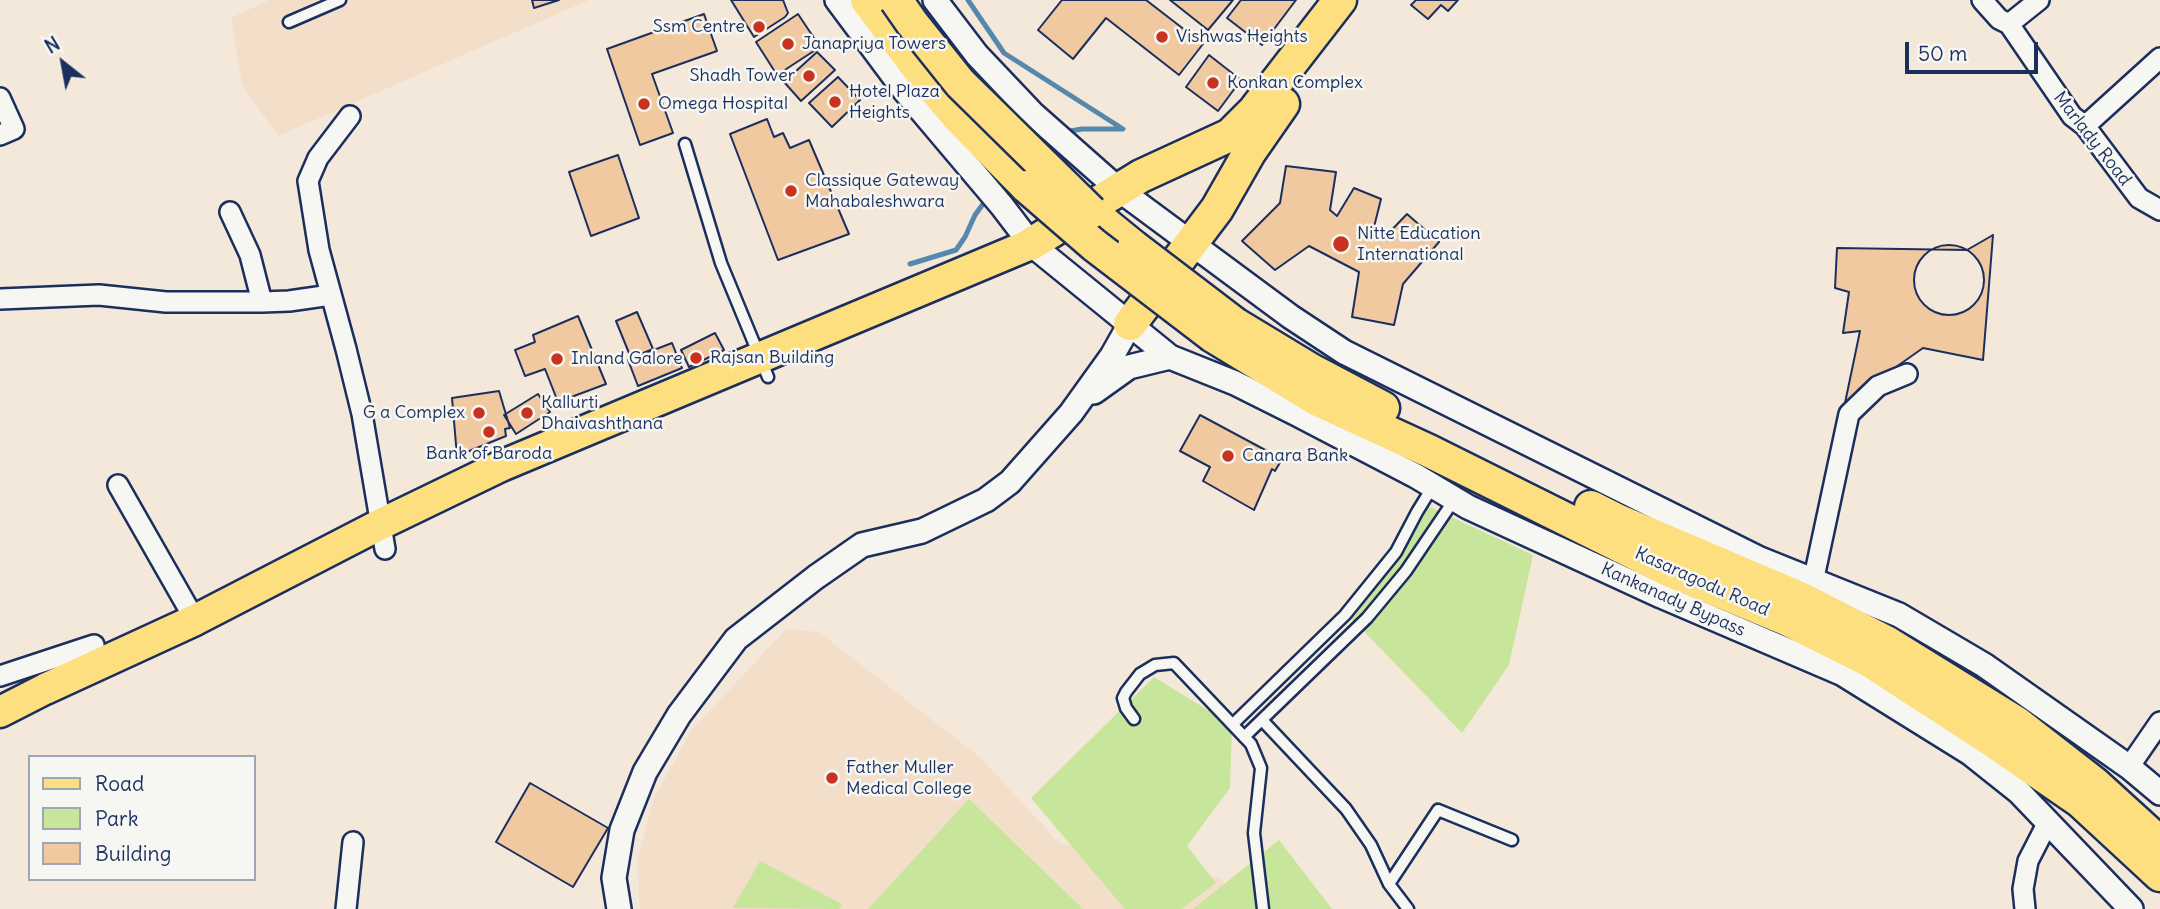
<!DOCTYPE html>
<style>
body{margin:0}
#map{position:relative;width:2160px;height:909px;overflow:hidden;background:#f4e8da;font-family:Delius,sans-serif}
canvas{display:block}
.legend{position:absolute;left:28px;top:755px;width:228px;height:126px;box-sizing:border-box;background:#f6f6f2;border:2px solid #9ea6b7;margin:0;padding:9px 12px;list-style:none;font-size:21px;color:#1b2f5e}
.legend li{display:flex;align-items:center;gap:14px;height:35px}
.legend b{width:35px;border:2px solid #9ea6b7}
.north{position:absolute;left:28px;top:28px;width:70px;height:70px;-webkit-text-stroke:5px #f6f6f2;paint-order:stroke;rotate:329deg;font-size:19px;font-weight:700;line-height:28px;text-align:center;color:#1b2f5e}
.north::after{content:'';display:block;margin:auto;width:24px;height:32px;background:#1b2f5e;clip-path:polygon(50% 0,100% 100%,50% 72%,0 100%)}
.scale{position:absolute;left:1905px;top:42px;width:133px;height:32px;box-sizing:border-box;border:4px solid #1b2f5e;border-top:0;padding-left:9px;font-size:21px;line-height:24px;white-space:nowrap;color:#1b2f5e;-webkit-text-stroke:5px #f6f6f2;paint-order:stroke}
</style>
<div id="map">
<canvas width="2160" height="909"></canvas>
<ul class="legend">
<li><b style="height:9px;background:#fddf80"></b>Road</li>
<li><b style="height:19px;background:#c8e59c"></b>Park</li>
<li><b style="height:19px;background:#f1c9a1"></b>Building</li>
</ul>
<div class="north">N</div>
<div class="scale">50 m</div>
</div>
<script>
const ctx = document.querySelector('canvas').getContext('2d');
ctx.lineJoin = 'round';
function fillPath(path, color) {
  ctx.fillStyle = color;
  ctx.fill(path, 'evenodd');
}
function poly(rows) {
  const path = new Path2D();
  for (const r of rows) {
    if (r.length === 3) {
      path.moveTo(r[0] + r[2], r[1]);
      path.arc(r[0], r[1], r[2], 0, 2 * Math.PI);
      continue;
    }
    path.moveTo(r[0], r[1]);
    for (let i = 2; i < r.length; i += 2) path.lineTo(r[i], r[i + 1]);
  }
  return path;
}
function trace(path, color, width, dash) {
  ctx.strokeStyle = color;
  ctx.lineWidth = width;
  ctx.lineCap = dash ? 'butt' : 'round';
  ctx.setLineDash(dash || []);
  ctx.stroke(path);
}
function drawText(font, color, halo, rows, align = 'center') {
  ctx.font = font + ' Delius,sans-serif';
  ctx.lineWidth = 5;
  ctx.setLineDash([]);
  ctx.textBaseline = 'middle';
  ctx.strokeStyle = halo;
  ctx.fillStyle = color;
  for (const [text, x, y, turn = 0] of rows) {
    ctx.save();
    ctx.translate(x, y);
    ctx.rotate((+turn || 0) * Math.PI / 180);
    ctx.textAlign = isNaN(turn) ? turn : align;
    if (halo) ctx.strokeText(text, 0, 0);
    ctx.fillText(text, 0, 0);
    ctx.restore();
  }
}
fillPath(poly([
 [269,0,589,0,278,136,242,85,231,18],
 [786,629,819,632,981,758,1059,843,1164,863,1223,879,1232,909,640,909,637,861,654,798,691,731]
]), '#f3dfc9');
fillPath(poly([
 [1419,502,1533,555,1509,665,1462,733,1351,618],
 [1154,677,1232,725,1230,788,1187,846,1216,883,1181,909,1125,909,1031,798],
 [969,799,1083,909,868,909],
 [1279,840,1332,909,1193,909],
 [760,861,842,904,839,909,733,908]
]), '#c8e59c');
trace(poly([
 [968,0,1004,53,1123,129,1082,129,1065,132],
 [968,0,1004,53,1123,129,1082,129,1064,132],
 [910,264,956,250,965,237,975,215,983,204]
]), '#5688ab', 5);
const building = poly([
 [532,0,559,0,534,8,532,0],
 [731,0,783,0,788,13,785,17,754,37,731,0],
 [1062,0,1146,0,1203,44,1179,75,1106,18,1073,59,1038,30,1062,0],
 [1170,0,1233,0,1208,30,1170,0],
 [1241,0,1296,0,1262,45,1227,18,1241,0],
 [1416,0,1458,0,1448,11,1441,5,1428,19,1411,5,1416,0],
 [704,14,717,51,652,74,673,133,640,145,607,49,704,14],
 [798,14,820,47,777,75,756,42,798,14],
 [817,52,835,70,801,101,784,82,817,52],
 [1209,55,1241,80,1218,111,1186,87,1209,55],
 [838,77,860,100,832,127,809,103,838,77],
 [767,119,774,137,783,133,790,148,809,140,849,234,778,260,730,134,767,119],
 [618,155,639,218,591,236,569,172,618,155],
 [1286,166,1336,172,1330,210,1337,216,1354,188,1381,199,1373,231,1382,240,1407,214,1439,242,1403,284,1394,325,1352,317,1359,272,1309,246,1275,270,1242,241,1280,203,1286,166],
 [1993,235,1983,360,1923,348,1845,403,1860,331,1843,333,1849,292,1835,288,1837,248,1967,250,1993,235],
 [1949,280,35],
 [637,312,653,349,631,358,616,321,637,312],
 [578,316,606,384,558,402,545,369,525,376,515,350,535,342,533,335,578,316],
 [715,333,724,350,689,367,681,350,715,333],
 [672,343,682,368,638,386,628,360,672,343],
 [499,391,510,428,505,429,506,436,457,456,452,398,499,391],
 [538,394,550,412,516,434,504,415,538,394],
 [1200,415,1282,459,1275,471,1272,469,1254,510,1203,481,1210,467,1180,451,1200,415],
 [530,783,608,828,573,887,496,842,530,783]
]);
fillPath(building, '#f1c9a1');
trace(building, '#1b2f5e', 2);
const service = poly([
 [289,22,340,0],
 [685,144,721,263,768,377],
 [1134,719,1126,708,1123,698,1126,692,1140,674,1155,665,1174,663,1251,744,1261,768,1254,833,1263,909],
 [1262,720,1346,809,1371,845,1389,884,1408,909],
 [1233,724,1345,615,1396,552,1417,512,1433,486],
 [1244,737,1367,618,1406,571,1454,500],
 [1389,884,1438,810,1512,840]
]);
const minor = poly([
 [1982,0,1999,19,2009,24],
 [2009,24,2072,116,2085,126,2139,198,2160,210],
 [2009,24,2039,0],
 [0,98,14,129,0,135],
 [350,116,318,158,308,181,319,250,346,349,362,414,385,549],
 [2085,126,2160,58],
 [230,212,250,255,262,302],
 [0,299,99,295,166,302,262,302,289,301,331,295],
 [118,485,195,620],
 [1813,582,1849,414,1878,386,1907,374],
 [0,676,94,645],
 [2129,767,2160,722],
 [346,909,353,842],
 [2025,909,2023,889,2028,861,2048,822]
]);
const tertiary = poly([
 [837,0,904,90,1002,206,1031,244,1170,357,1235,383,1297,414,1416,476,1468,507,1661,596,1843,674,1970,753,2019,792,2131,909],
 [935,0,977,55,1032,113,1118,189,1291,317,1344,352,1760,559,1899,615,1984,665,2129,767,2160,793],
 [1094,392,1129,367,1170,357],
 [619,909,614,878,622,830,645,772,679,715,736,639,816,577,862,545,922,531,986,500,1010,482,1071,413,1112,356,1130,324]
]);
const primary = poly([
 [0,712,45,689,195,620,381,524,501,466,1031,244]
]);
const trunk = poly([
 [867,0,926,79,959,118,1027,187],
 [1091,212,1134,247],
 [1031,244,1141,176,1230,135,1254,111,1340,0],
 [1130,324,1217,209,1249,153,1283,104],
 [1235,324,1311,370,1383,408],
 [1213,336,1318,400,1429,451,1668,570,1786,619,1870,661,1990,739,2080,801,2160,875],
 [1591,507,1619,521,1802,599,1888,643,2017,723,2094,783,2160,843]
]);
trace(service, '#1b2f5e', 15);
trace(minor, '#1b2f5e', 24);
trace(tertiary, '#1b2f5e', 28);
trace(primary, '#1b2f5e', 35);
trace(trunk, '#1b2f5e', 37);
trace(service, '#f6f6f2', 10);
trace(minor, '#f6f6f2', 19);
trace(tertiary, '#f6f6f2', 23);
trace(primary, '#fddf80', 30);
trace(trunk, '#fddf80', 32);
const trunkBridge = poly([
 [896,0,912,23,960,83,1091,212],
 [1027,187,1094,245,1213,336],
 [1134,247,1235,324]
]);
trace(trunkBridge, '#1b2f5e', 37, []);
trace(trunkBridge, '#fddf80', 32);
for (const [x, y, r, color] of [
 [759,27,7,"#c8321e"],
 [1162,37,7,"#c8321e"],
 [788,44,7,"#c8321e"],
 [809,76,7,"#c8321e"],
 [1213,83,7,"#c8321e"],
 [835,102,7,"#c8321e"],
 [644,104,7,"#c8321e"],
 [791,191,7,"#c8321e"],
 [1341,244,9,"#c8321e"],
 [696,358,7,"#c8321e"],
 [557,359,7,"#c8321e"],
 [479,413,7,"#c8321e"],
 [527,413,7,"#c8321e"],
 [489,432,7,"#c8321e"],
 [1228,456,7,"#c8321e"],
 [832,778,7,"#c8321e"]
]) {
  const dot = new Path2D();
  dot.arc(x, y, r, 0, 2 * Math.PI);
  ctx.fillStyle = color;
  ctx.fill(dot);
  trace(dot, '#f6f6f2', 2.5);
}
drawText('18px', '#1b2f5e', '#f6f6f2', [
 ["Ssm Centre",745,27,"right"],
 ["Vishwas Heights",1176,37],
 ["Janapriya Towers",802,44],
 ["Shadh Tower",795,76,"right"],
 ["Konkan Complex",1227,83],
 ["Hotel Plaza",849,92],
 ["Heights",849,113],
 ["Omega Hospital",658,104],
 ["Classique Gateway",805,181],
 ["Mahabaleshwara",805,202],
 ["Nitte Education",1357,234],
 ["International",1357,255],
 ["Rajsan Building",710,358],
 ["Inland Galore",571,359],
 ["Kallurti",541,403],
 ["Dhaivashthana",541,424],
 ["G a Complex",465,413,"right"],
 ["Bank of Baroda",489,454,"center"],
 ["Canara Bank",1242,456],
 ["Father Muller",846,768],
 ["Medical College",846,789]
], 'left');
drawText('18px', '#1b2f5e', '#f6f6f2', [
 ["Marlady Road",2092,139,52],
 ["Kasaragodu Road",1702,582,24],
 ["Kankanady Bypass",1673,600,24]
]);
</script>
